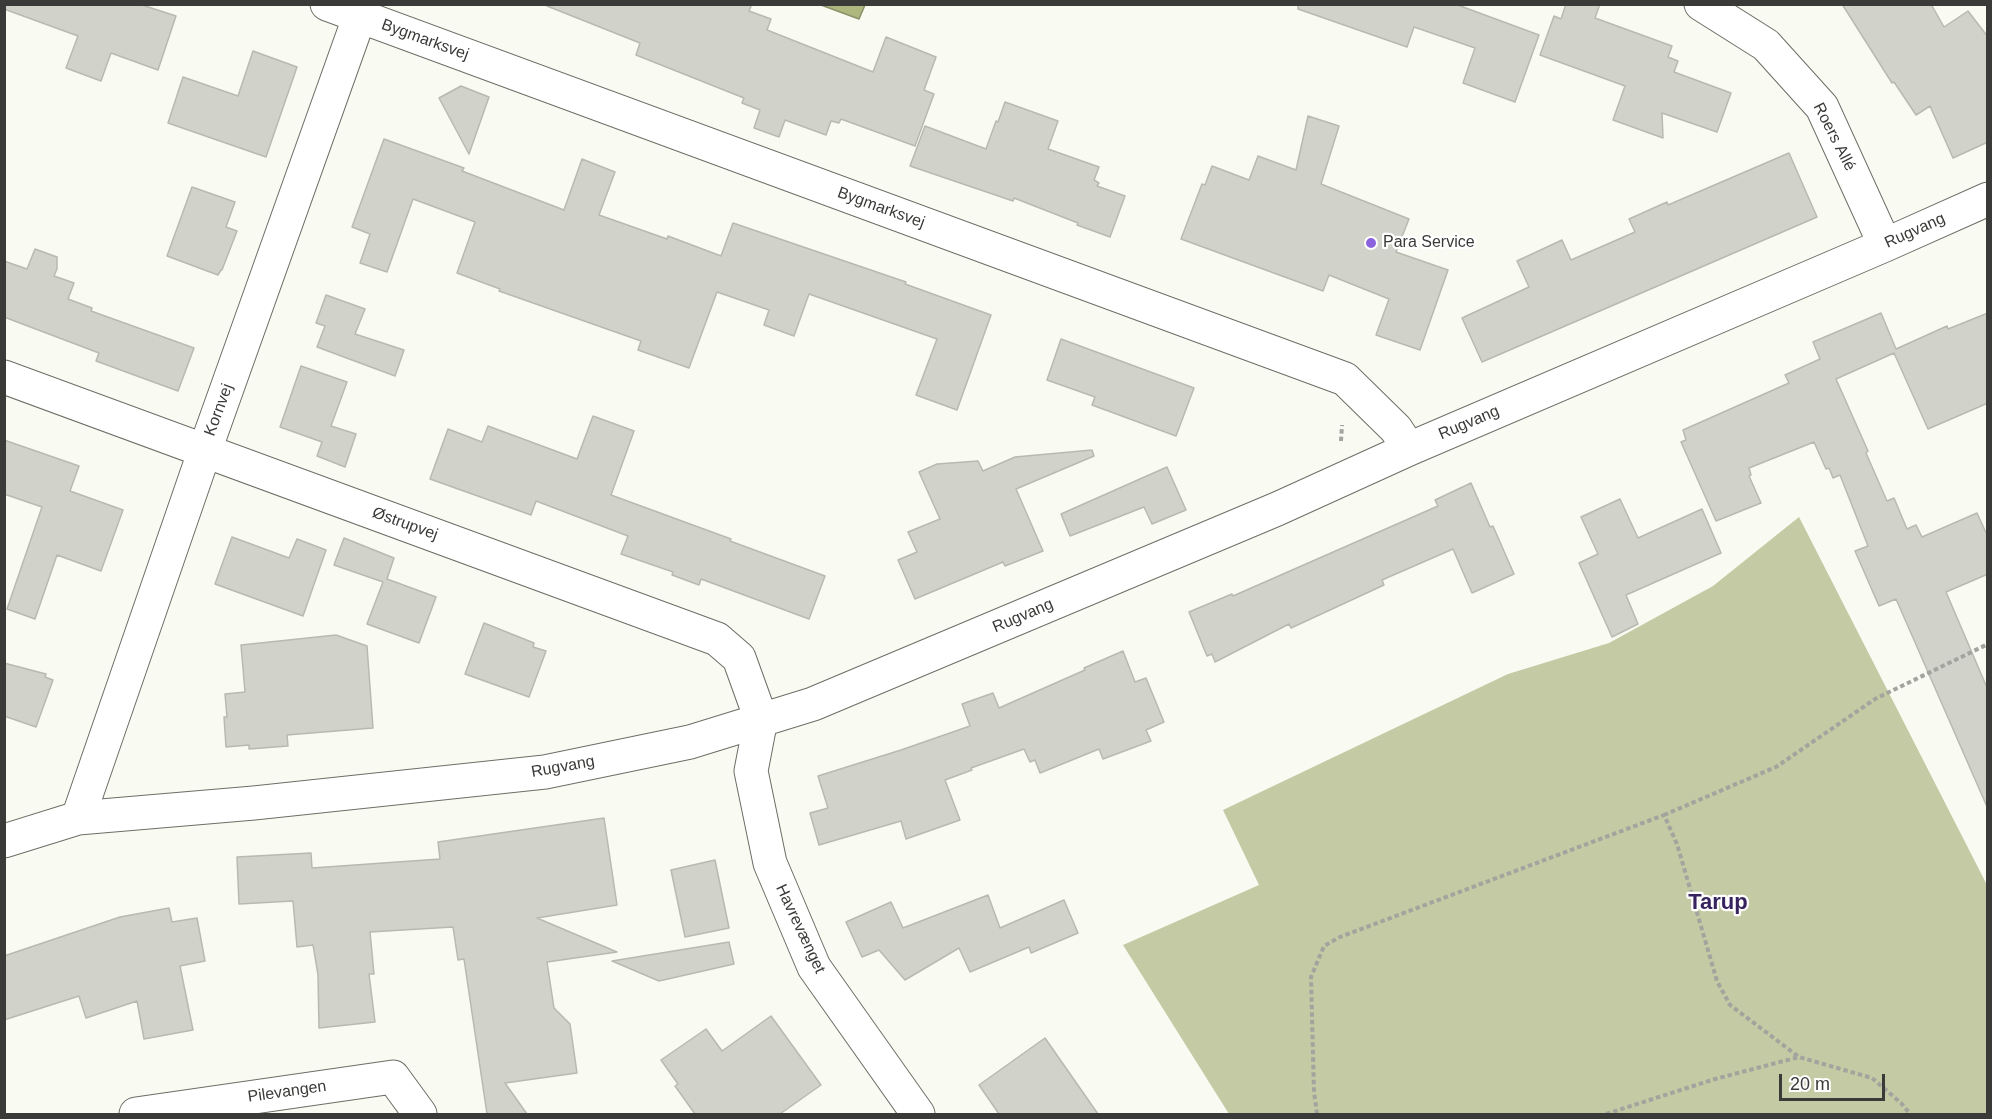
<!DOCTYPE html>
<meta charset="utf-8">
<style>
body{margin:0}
#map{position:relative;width:1992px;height:1119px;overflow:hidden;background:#f9fbf2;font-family:Arial,sans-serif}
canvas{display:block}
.frame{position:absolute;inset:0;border:6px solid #3a3b38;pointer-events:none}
.scale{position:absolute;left:1779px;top:1074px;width:106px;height:27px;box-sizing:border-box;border:3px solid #3a3b38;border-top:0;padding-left:8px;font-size:18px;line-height:21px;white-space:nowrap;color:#3a3b38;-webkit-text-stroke:4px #fff;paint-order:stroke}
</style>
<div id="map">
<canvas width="1992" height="1119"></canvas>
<div class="frame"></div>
<div class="scale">20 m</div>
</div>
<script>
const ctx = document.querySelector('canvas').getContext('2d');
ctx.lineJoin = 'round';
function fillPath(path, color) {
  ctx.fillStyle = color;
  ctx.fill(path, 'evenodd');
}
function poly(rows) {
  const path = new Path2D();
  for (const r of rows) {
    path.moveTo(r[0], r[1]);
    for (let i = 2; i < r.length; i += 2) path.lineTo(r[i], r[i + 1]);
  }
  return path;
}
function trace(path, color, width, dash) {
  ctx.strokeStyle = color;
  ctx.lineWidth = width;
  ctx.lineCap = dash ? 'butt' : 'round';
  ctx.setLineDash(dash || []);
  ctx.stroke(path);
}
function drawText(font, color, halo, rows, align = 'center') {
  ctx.font = font + ' Arial,sans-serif';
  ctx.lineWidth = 4.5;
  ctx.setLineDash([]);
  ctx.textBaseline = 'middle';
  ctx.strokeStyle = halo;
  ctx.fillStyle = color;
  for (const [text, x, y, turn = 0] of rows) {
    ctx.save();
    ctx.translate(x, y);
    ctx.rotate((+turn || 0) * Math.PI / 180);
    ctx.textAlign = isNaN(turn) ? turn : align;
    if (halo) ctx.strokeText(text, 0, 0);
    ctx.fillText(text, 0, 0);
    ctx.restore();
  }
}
fillPath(poly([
 [1799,517,1987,885,1987,1114,1229,1114,1123,945,1259,885,1223,810,1508,674,1609,643,1713,586]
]), '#c4caa4');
const water = poly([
 [821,5,865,5,859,19,821,5]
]);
fillPath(water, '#aeb77d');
trace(water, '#8b9268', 1.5);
const building = poly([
 [4,4,139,4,176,16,158,70,111,53,101,81,66,68,78,36,4,9,4,4],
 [547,4,752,4,749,11,771,19,767,30,873,72,886,37,936,57,924,90,934,94,915,146,841,119,839,123,831,121,826,135,785,120,779,137,754,128,760,110,742,103,744,98,636,55,640,43,547,6,547,4],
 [1298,4,1455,4,1539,35,1515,102,1463,83,1475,48,1414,27,1407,47,1298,9,1298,4],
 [1566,4,1600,4,1595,18,1672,46,1668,57,1678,61,1674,72,1731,93,1717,132,1662,113,1663,138,1613,120,1625,86,1540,55,1554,16,1561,19,1566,4],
 [1842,4,1931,4,1944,27,1968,11,1988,37,1988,142,1953,158,1930,106,1916,115,1894,82,1892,83,1842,4],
 [253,51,297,67,266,157,168,123,183,77,238,96,253,51],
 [461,86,489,97,469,154,439,98,461,86],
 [1005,102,1058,121,1048,149,1099,167,1094,180,1099,183,1097,186,1125,196,1110,237,1077,225,1078,223,1014,198,1013,201,910,166,925,126,986,149,996,121,998,122,1005,102],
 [1308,116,1339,126,1321,184,1409,219,1396,252,1448,270,1420,350,1376,335,1389,299,1329,275,1323,291,1181,239,1202,184,1205,185,1212,166,1249,180,1258,156,1296,170,1308,116],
 [384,139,464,168,462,171,564,210,582,159,615,172,599,215,667,239,668,236,721,256,733,223,906,282,905,284,991,315,957,410,916,395,937,339,809,294,794,336,764,325,769,310,717,292,689,368,638,350,641,341,499,291,500,289,457,273,475,222,413,199,387,272,360,263,370,234,352,227,384,139],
 [1789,153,1817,217,1482,362,1462,318,1529,287,1517,261,1562,240,1571,260,1635,232,1629,219,1667,202,1668,205,1789,153],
 [192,187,235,202,226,227,237,231,222,270,221,270,218,275,167,256,192,187],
 [35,249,57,257,57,269,54,276,74,283,68,299,92,308,91,311,194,348,178,391,96,361,99,353,4,317,4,261,27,269,35,249],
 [326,295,365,309,355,334,404,350,395,376,317,347,325,326,316,323,326,295],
 [1881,313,1896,349,1947,326,1948,329,1988,313,1988,403,1928,429,1894,353,1836,379,1868,451,1866,453,1887,501,1894,498,1907,529,1916,525,1922,537,1977,513,1988,537,1988,574,1946,592,1988,690,1988,809,1896,599,1879,606,1855,551,1868,546,1840,475,1833,478,1829,468,1826,469,1814,442,1749,468,1751,475,1749,476,1761,503,1716,521,1681,442,1686,440,1683,430,1789,383,1785,375,1820,359,1813,342,1881,313],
 [1061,339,1194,388,1176,436,1092,405,1095,397,1047,380,1061,339],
 [301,366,347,382,331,426,356,434,345,467,317,456,322,442,280,427,301,366],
 [593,416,634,431,611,495,731,539,730,541,825,576,809,619,701,579,699,585,672,575,673,572,621,554,628,536,536,501,531,515,430,479,448,429,482,442,488,426,577,459,593,416],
 [4,440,79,466,70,491,123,510,101,571,57,555,35,619,7,609,42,507,4,494,4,440],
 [1092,450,1094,456,1016,489,1043,551,1005,566,1003,562,915,599,898,560,917,552,908,532,940,519,919,472,937,464,978,461,983,471,1015,457,1092,450],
 [1167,467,1186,510,1152,524,1144,507,1070,536,1061,514,1167,467],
 [1471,483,1490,527,1493,526,1514,574,1472,593,1453,549,1382,580,1384,585,1291,628,1289,624,1215,662,1212,654,1207,656,1189,612,1232,594,1233,596,1438,506,1435,500,1471,483],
 [1620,499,1638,538,1702,509,1721,553,1626,595,1638,624,1612,637,1579,563,1598,554,1581,517,1620,499],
 [232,537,289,558,297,539,326,550,303,616,215,584,232,537],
 [344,538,394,558,387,579,436,597,419,643,367,624,383,582,334,565,344,538],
 [484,623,534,643,533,647,546,651,529,697,465,674,484,623],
 [336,635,367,646,373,728,287,735,288,746,249,749,249,745,226,747,224,717,227,717,225,694,245,692,241,645,336,635],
 [1123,651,1135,682,1146,678,1164,722,1146,730,1151,741,1103,759,1099,749,1040,773,1035,760,1030,762,1024,749,971,768,972,770,945,780,960,820,906,839,901,821,819,845,810,813,828,808,818,776,901,750,970,726,962,704,993,693,999,708,1085,670,1084,668,1123,651],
 [4,663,46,674,45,677,53,680,36,727,4,716,4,663],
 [604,818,617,905,537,918,617,952,547,962,554,1008,570,1024,577,1073,505,1083,527,1114,487,1114,464,959,458,960,453,927,370,932,374,974,369,974,375,1022,319,1028,318,975,313,945,297,947,293,901,239,904,237,857,311,853,312,868,440,859,438,842,604,818],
 [715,860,729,928,685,937,671,870,715,860],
 [988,895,1000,928,1064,900,1078,933,1031,953,1029,947,970,972,959,948,905,980,879,950,862,957,846,922,891,902,903,928,988,895],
 [169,908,172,922,197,918,205,961,180,966,193,1030,144,1039,137,1001,86,1018,79,996,4,1020,4,956,120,917,169,908],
 [729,942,734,964,659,981,612,961,729,942],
 [771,1016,821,1085,780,1114,695,1114,675,1086,678,1084,661,1060,706,1029,722,1051,771,1016],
 [1045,1038,1098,1114,999,1114,979,1085,1045,1038]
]);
fillPath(building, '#d1d3ca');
trace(building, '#b8bab1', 1.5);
const minor = poly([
 [327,4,1345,379,1396,429,1409,449],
 [1701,4,1766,45,1822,107,1885,245],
 [4,377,717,639,739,658,761,719,751,771,770,863,814,967,918,1114],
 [78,818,205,450,364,4],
 [4,841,78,818,254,803,545,772,690,742,813,704,1277,509,1409,449,1885,245,1988,199],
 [136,1114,393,1077,420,1114]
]);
trace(minor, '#6d6e66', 35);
trace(poly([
 [1341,441,1342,425],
 [1664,815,1776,767,1875,699,1988,644],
 [1317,1114,1314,1092,1311,977,1324,946,1340,937,1664,815,1677,844,1717,981,1730,1005,1799,1057],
 [1606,1114,1715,1079,1799,1057,1872,1078,1901,1103,1910,1114]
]), '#a2a49e', 4, [4.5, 3]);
trace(minor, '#fff', 33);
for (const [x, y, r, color] of [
 [1371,243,6,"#8b63de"]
]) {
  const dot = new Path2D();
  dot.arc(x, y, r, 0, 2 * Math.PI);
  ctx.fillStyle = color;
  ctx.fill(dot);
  trace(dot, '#fff', 2);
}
drawText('16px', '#3a3b38', '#fff', [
 ["Bygmarksvej",425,40,20],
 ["Roers Allé",1834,137,63],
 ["Bygmarksvej",881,208,20],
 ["Rugvang",1915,231,-24],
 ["Kornvej",219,410,-70],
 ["Rugvang",1469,423,-23],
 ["Østrupvej",405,524,20],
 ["Rugvang",1023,616,-23],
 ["Rugvang",563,767,-10],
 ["Havrevænget",800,929,65],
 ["Pilevangen",287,1092,-8]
]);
drawText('16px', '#3a3b38', '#fff', [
 ["Para Service",1383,243]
], 'left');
drawText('bold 22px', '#37245e', '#fff', [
 ["Tarup",1718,903]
]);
</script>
